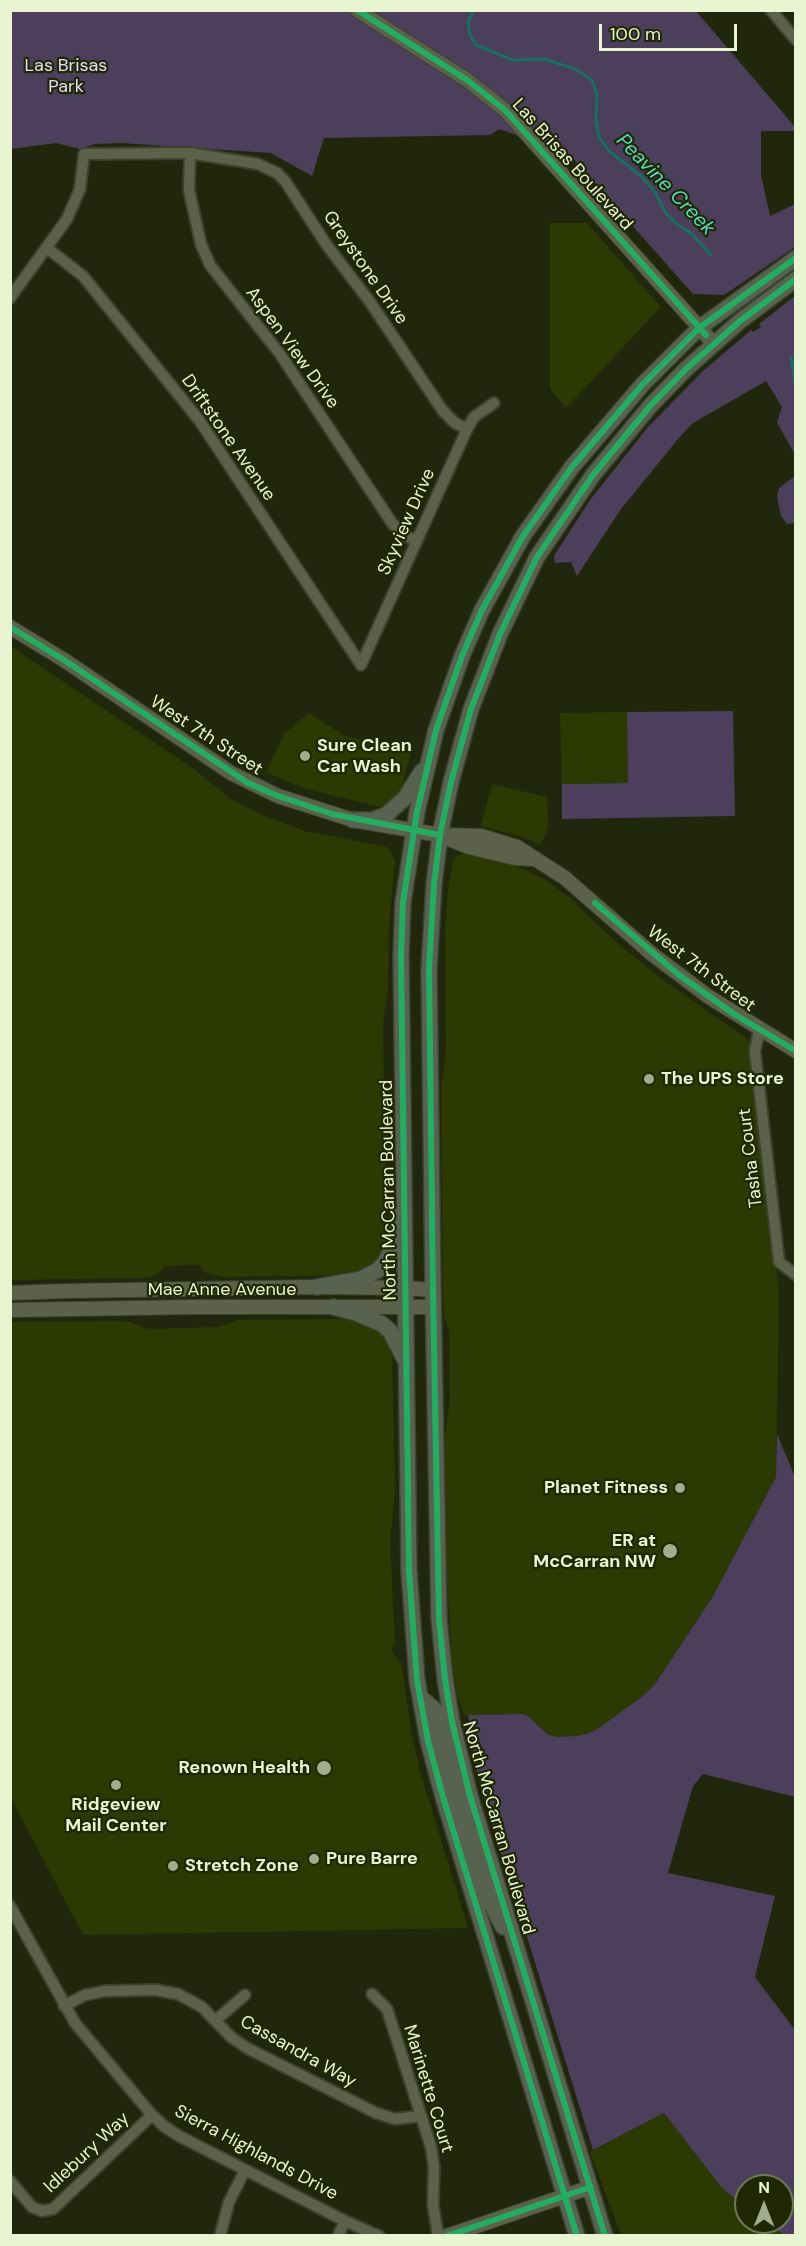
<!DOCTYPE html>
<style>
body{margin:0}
#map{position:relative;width:806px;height:2246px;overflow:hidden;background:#21270c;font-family:"DM Sans",sans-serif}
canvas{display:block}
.frame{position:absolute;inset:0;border:12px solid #e9f4d2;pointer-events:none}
.north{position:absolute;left:734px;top:2174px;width:60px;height:60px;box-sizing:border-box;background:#1f2704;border:2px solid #707956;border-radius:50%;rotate:0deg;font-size:16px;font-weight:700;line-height:24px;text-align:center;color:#e9f4d2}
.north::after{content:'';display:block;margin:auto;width:21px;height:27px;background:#a3ac8d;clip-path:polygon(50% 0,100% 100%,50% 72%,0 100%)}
.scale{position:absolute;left:599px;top:24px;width:138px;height:27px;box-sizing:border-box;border:3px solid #e9f4d2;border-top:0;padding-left:8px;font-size:18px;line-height:21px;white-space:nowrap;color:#e9f4d2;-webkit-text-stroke:4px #1f2704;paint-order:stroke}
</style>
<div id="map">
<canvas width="806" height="2246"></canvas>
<div class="frame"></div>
<div class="north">N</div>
<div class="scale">100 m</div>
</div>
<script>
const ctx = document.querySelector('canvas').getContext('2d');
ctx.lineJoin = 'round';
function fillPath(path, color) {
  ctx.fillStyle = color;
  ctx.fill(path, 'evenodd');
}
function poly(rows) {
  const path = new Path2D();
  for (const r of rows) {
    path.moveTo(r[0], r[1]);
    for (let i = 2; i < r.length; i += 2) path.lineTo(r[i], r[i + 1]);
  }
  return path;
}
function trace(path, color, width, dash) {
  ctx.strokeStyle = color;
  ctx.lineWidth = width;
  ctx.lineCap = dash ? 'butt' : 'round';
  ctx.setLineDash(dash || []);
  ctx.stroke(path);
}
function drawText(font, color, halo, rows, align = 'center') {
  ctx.font = font + ' "DM Sans",sans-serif';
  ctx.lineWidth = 4.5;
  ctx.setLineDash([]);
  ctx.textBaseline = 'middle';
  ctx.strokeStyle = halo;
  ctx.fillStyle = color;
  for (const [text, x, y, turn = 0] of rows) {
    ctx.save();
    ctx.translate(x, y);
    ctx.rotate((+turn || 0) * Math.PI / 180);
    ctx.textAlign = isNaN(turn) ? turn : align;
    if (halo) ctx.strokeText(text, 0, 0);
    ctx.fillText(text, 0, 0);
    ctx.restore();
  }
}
fillPath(poly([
 [550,223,587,223,661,307,566,408,550,389],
 [10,646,197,771,229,798,264,816,305,831,387,847,395,860,389,927,388,991,383,1024,384,1093,389,1116,390,1128,385,1169,387,1245,384,1256,366,1271,346,1275,222,1277,206,1273,198,1265,165,1266,157,1275,146,1278,11,1280],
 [627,712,628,783,562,784,560,713],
 [309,713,345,736,411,752,400,794,385,807,380,807,306,789,266,772,284,734],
 [492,784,547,797,548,827,541,845,522,837,481,826],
 [468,853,512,864,546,880,570,898,616,942,662,979,749,1040,779,1292,776,1477,712,1598,655,1684,644,1695,599,1728,587,1734,575,1736,556,1737,547,1734,527,1715,522,1714,465,1716,458,1699,453,1669,447,1584,445,1436,450,1401,449,1330,444,1316,443,1281,441,1091,446,1050,445,930,448,889,453,860,461,854],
 [355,1319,380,1330,390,1344,392,1352,395,1493,390,1540,395,1642,391,1650,402,1666,411,1731,420,1771,468,1928,83,1935,11,1798,10,1322,121,1321,130,1322,149,1329,218,1327,237,1320],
 [664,2113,722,2188,746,2208,746,2222,765,2222,784,2235,621,2235,590,2152]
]), '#2c3902');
fillPath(poly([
 [11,11,696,11,795,127,795,131,761,131,761,175,770,216,795,204,795,247,724,295,693,294,568,153,499,129,490,135,324,138,312,176,271,153,121,143,94,144,81,149,56,143,11,149],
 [795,296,795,455,777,422,782,407,766,381,693,423,678,439,621,509,577,576,571,562,555,563,554,556,590,500,648,427,703,371,751,330,753,332,761,327,759,324],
 [795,476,795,523,787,524,781,516,777,497,779,488],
 [733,711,735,816,562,819,562,784,628,783,627,712],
 [777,1434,795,1477,795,1797,703,1774,693,1786,668,1873,775,1896,755,1977,795,2030,795,2236,784,2235,765,2222,782,2222,782,2186,746,2186,746,2208,722,2188,664,2113,593,2150,483,1795,476,1769,468,1715,522,1714,527,1715,547,1734,556,1737,575,1736,587,1734,599,1728,644,1695,655,1684,712,1598,776,1477]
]), '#4b3f5b');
trace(poly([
 [474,10,468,22,470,35,476,45,513,60,544,59,575,69,592,80,597,94,596,119,599,137,609,151,641,176,655,192,666,214,678,225,692,234,711,255],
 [791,357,796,385]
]), '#1a6e62', 3);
const street = poly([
 [771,10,796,40],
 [190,153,189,190,201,244,210,265,280,354,392,523,404,535,416,541],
 [47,248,83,276,199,420,361,665],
 [10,298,67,219,80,189,84,154,190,153,258,164,277,173,285,181,326,244,370,302,443,411,455,423,467,429],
 [361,665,467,429,474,417,494,403],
 [759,1030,755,1051,779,1262,796,1275],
 [10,1906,75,2023,152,2115,165,2127,179,2136,345,2221,379,2236],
 [372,1994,387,2009,431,2147,434,2167,433,2204,438,2236],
 [64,2006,85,1995,105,1991,156,1990,178,1994,202,2007,231,2037,247,2048,376,2113,395,2119,421,2116],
 [216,2020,245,1995],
 [10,2181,32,2207,42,2211,53,2209,152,2115],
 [220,2236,229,2202,245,2170],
 [338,2236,345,2221]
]);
const secondary = poly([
 [357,10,467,80,505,110,714,344],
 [10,627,64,660,231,773,278,796,353,820,440,835,481,836,517,847,565,878,652,954,709,997,796,1051],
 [444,837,469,847,515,858,535,859],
 [10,1293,66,1291,317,1287,405,1288,433,1290],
 [10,1310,195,1307,434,1307],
 [447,2236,591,2187]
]);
const primary = poly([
 [353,820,372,820,386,815,405,798,422,771],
 [317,1287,361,1279,378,1270,386,1261,390,1252,399,1216],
 [333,1307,356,1313,382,1324,390,1331,404,1358],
 [420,1697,435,1710,455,1794,484,1890,503,1927],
 [577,2236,443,1797,428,1741,417,1680,409,1571,401,955,403,902,417,812,436,730,462,656,482,610,523,536,572,467,643,384,699,328,796,258],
 [605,2236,470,1796,452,1722,445,1679,439,1619,433,1290,429,969,434,884,440,835,451,782,471,709,500,634,537,557,593,475,651,405,686,369,740,321,796,279]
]);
trace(street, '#3d422e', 14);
trace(secondary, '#3d422e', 16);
trace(primary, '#3d422e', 18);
trace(street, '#5c624a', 10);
trace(secondary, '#5c624a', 14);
trace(primary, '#586250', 15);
trace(poly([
 [357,10,467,80,505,110,706,335],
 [10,627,64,660,248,783,278,796,332,814,440,835],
 [595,903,679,975,734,1014,796,1051],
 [447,2236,591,2187],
 [577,2236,443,1797,428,1741,417,1680,409,1571,401,955,403,902,417,812,436,730,462,656,482,610,523,536,572,467,643,384,699,328,796,258],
 [605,2236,470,1796,452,1722,445,1679,439,1619,433,1290,429,969,434,884,440,835,451,782,471,709,500,634,537,557,593,475,651,405,686,369,740,321,796,279]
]), '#26ab63', 6);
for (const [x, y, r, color] of [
 [305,756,6,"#a3ac8d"],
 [649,1079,6,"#a3ac8d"],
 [680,1488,6,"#a3ac8d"],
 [670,1551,8,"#a3ac8d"],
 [324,1768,8,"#a3ac8d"],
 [116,1785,6,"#a3ac8d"],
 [314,1859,6,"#a3ac8d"],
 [173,1866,6,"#a3ac8d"]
]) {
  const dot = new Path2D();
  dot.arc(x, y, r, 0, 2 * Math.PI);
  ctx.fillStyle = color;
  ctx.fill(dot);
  trace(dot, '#1f2704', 2);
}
drawText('18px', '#e8dbfc', '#1f2704', [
 ["Las Brisas",66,66],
 ["Park",66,87]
]);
drawText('18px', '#e9f4d2', '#1f2704', [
 ["Las Brisas Boulevard",572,165,48],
 ["Greystone Drive",365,268,55],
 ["Aspen View Drive",292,348,54],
 ["Driftstone Avenue",228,438,55],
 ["Skyview Drive",407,522,-66],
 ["West 7th Street",206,736,33],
 ["West 7th Street",701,969,37],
 ["Tasha Court",751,1158,-97],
 ["North McCarran Boulevard",389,1190,-91],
 ["Mae Anne Avenue",222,1290],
 ["North McCarran Boulevard",498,1828,74],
 ["Cassandra Way",298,2052,29],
 ["Marinette Court",428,2089,73],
 ["Idlebury Way",87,2153,-43],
 ["Sierra Highlands Drive",256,2153,28]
]);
drawText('bold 18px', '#e9f4d2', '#1f2704', [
 ["Sure Clean",317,746],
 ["Car Wash",317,767],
 ["The UPS Store",661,1079],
 ["Planet Fitness",668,1488,"right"],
 ["ER at",656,1541,"right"],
 ["McCarran NW",656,1562,"right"],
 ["Renown Health",310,1768,"right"],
 ["Ridgeview",116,1805,"center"],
 ["Mail Center",116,1826,"center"],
 ["Pure Barre",326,1859],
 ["Stretch Zone",185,1866]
], 'left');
drawText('italic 20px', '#5bd8c6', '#1f2704', [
 ["Peavine Creek",665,185,46]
]);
</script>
